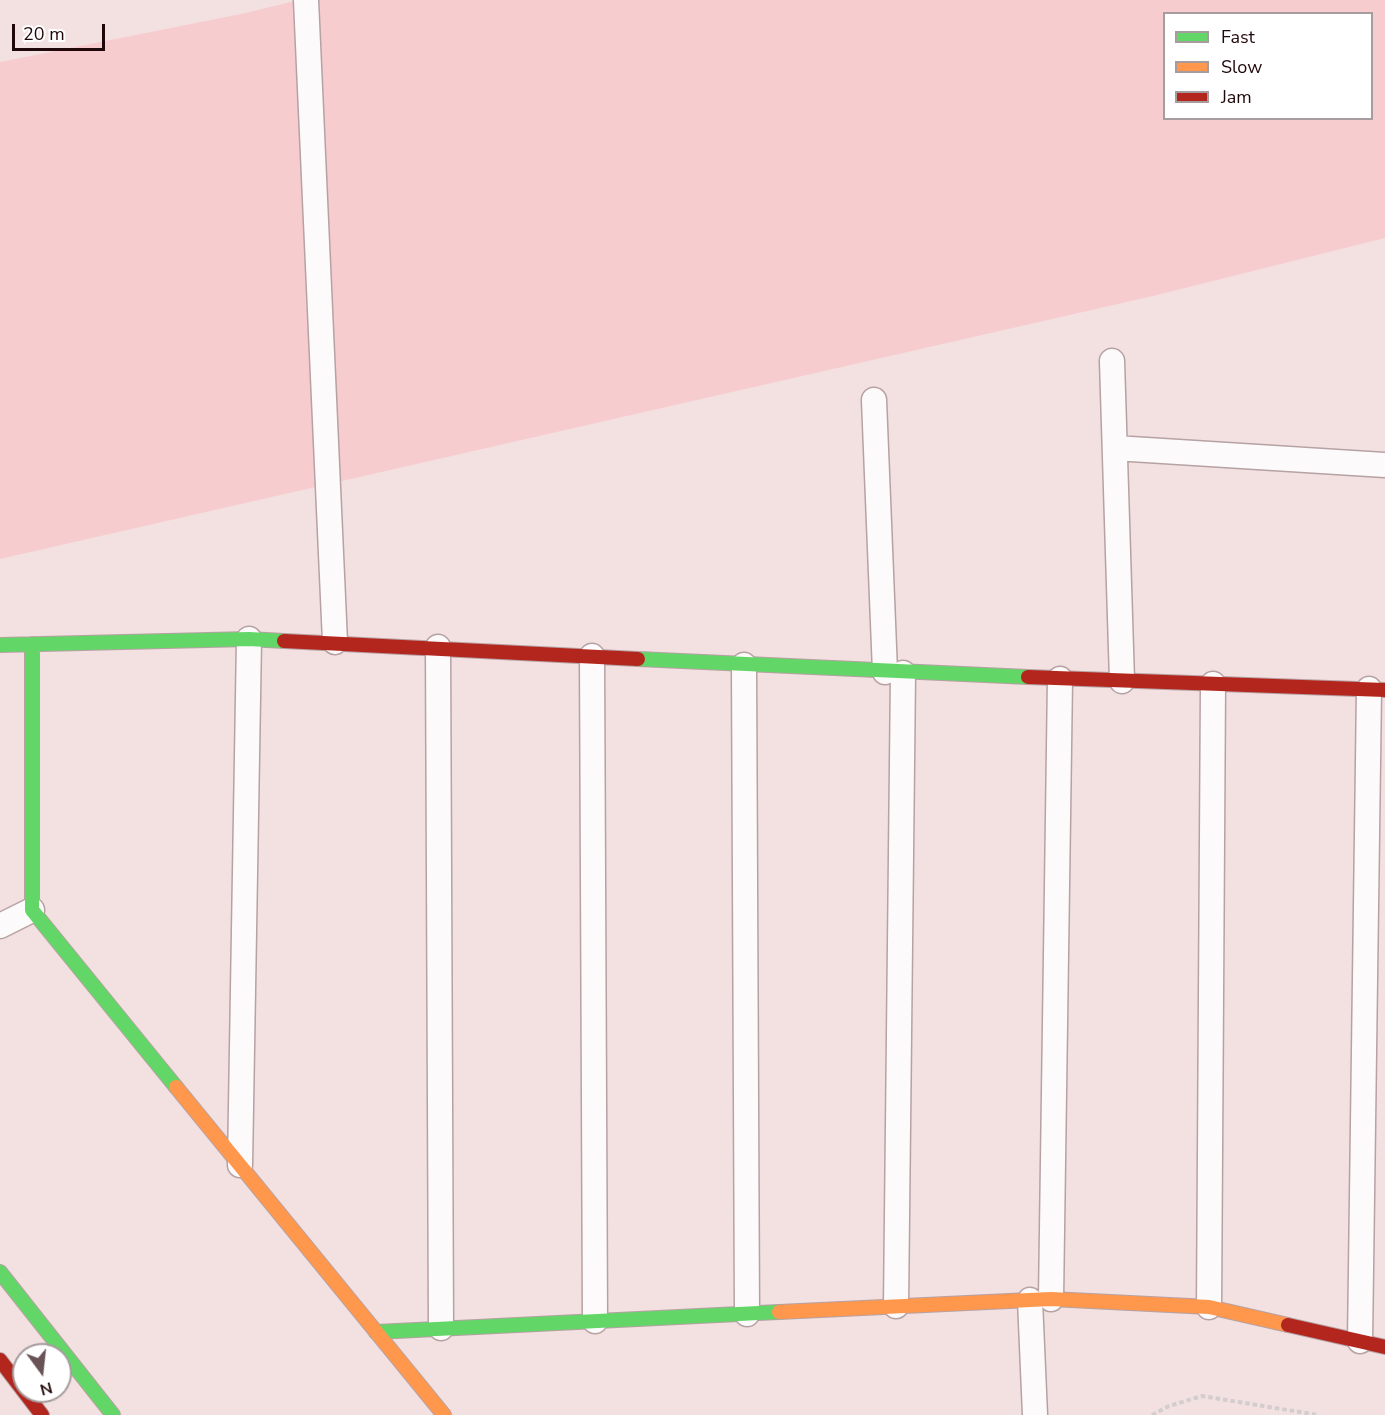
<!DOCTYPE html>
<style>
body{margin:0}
#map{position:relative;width:1385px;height:1415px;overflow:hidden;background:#f3e1e2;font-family:"Nunito Sans",sans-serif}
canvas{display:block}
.legend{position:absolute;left:1163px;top:12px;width:210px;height:108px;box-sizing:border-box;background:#fff;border:2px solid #a69c9d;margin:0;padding:8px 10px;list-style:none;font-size:18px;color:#20070a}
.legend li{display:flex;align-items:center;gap:12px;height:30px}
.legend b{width:30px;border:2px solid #a69c9d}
.north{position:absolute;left:12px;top:1343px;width:60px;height:60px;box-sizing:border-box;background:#fff;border:2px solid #a69c9d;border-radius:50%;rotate:165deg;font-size:16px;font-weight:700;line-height:24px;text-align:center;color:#20070a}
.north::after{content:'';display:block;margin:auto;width:21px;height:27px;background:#6a5356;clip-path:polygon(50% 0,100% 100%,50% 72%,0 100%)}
.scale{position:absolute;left:12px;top:24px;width:93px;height:27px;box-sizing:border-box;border:3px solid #20070a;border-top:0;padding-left:8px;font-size:18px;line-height:21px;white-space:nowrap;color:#20070a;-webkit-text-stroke:4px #fff;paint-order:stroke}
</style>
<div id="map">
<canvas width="1385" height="1415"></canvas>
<ul class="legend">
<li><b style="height:8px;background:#63d668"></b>Fast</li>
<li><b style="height:8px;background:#ff974d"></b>Slow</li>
<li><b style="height:8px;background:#b3261e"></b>Jam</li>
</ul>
<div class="north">N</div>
<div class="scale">20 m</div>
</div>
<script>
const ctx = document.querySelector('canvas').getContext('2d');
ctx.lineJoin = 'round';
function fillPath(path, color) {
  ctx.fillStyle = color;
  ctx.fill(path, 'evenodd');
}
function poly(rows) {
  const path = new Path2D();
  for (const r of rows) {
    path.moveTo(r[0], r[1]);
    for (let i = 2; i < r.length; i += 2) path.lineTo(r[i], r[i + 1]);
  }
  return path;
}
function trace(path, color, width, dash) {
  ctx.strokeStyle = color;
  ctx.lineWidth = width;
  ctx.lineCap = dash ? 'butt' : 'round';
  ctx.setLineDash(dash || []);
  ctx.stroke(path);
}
fillPath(poly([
 [299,0,1385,0,1385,238,1153,296,0,559,0,62,241,14],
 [1164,14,1372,14,1372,118,1164,118]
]), '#f7ccce');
const street = poly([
 [306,0,335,642],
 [1112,361,1122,681],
 [874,400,885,672],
 [1115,448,1385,465],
 [438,647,441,1328],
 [592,656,595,1321],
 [744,665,747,1314],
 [0,926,32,910],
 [240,1165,249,639],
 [1051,1299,1060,679],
 [1030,1300,1035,1415],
 [896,1306,903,673],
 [1209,1307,1213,684],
 [1360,1341,1369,689]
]);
const fast = poly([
 [32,644,32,910,176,1087],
 [0,645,249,639,284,641],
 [638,659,1028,677],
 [0,1272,113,1415],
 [376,1332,779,1312]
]);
const slow = poly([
 [176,1087,444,1415],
 [779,1312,1051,1299,1209,1307,1288,1325]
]);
const jam = poly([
 [284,641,638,659],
 [1028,677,1385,690],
 [1288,1325,1385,1347],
 [0,1360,42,1415]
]);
trace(street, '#b6a1a3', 27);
trace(fast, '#b6a1a3', 16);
trace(slow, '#b6a1a3', 16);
trace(jam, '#b6a1a3', 16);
trace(poly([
 [1152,1415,1169,1406,1202,1396,1318,1415]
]), '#d3cdce', 4, [4.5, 3]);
trace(street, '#fdfafb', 24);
trace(fast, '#63d668', 14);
trace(slow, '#ff974d', 14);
trace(jam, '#b3261e', 14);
</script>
